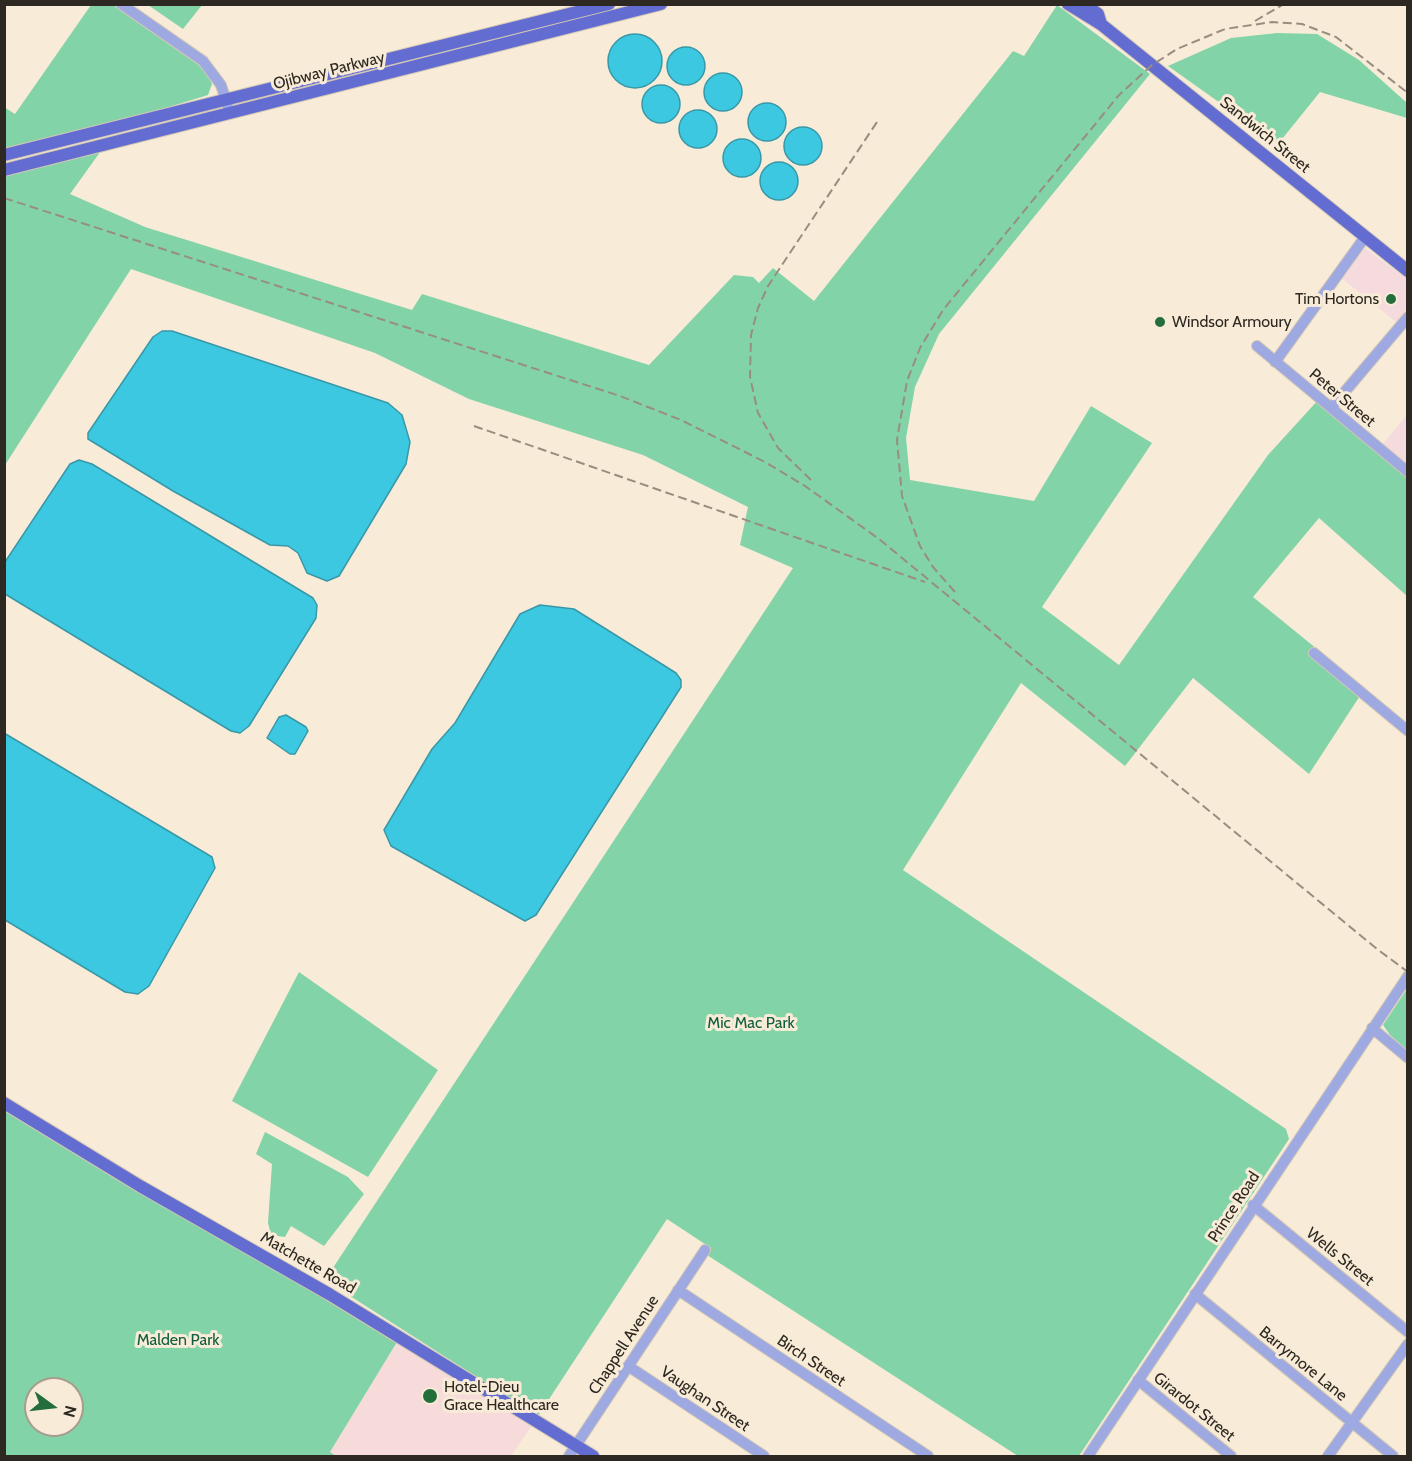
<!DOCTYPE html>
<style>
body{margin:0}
#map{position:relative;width:1412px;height:1461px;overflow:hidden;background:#f8ebd7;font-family:Cabin,sans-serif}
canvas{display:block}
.frame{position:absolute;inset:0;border:6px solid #2d2821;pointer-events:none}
.north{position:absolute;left:24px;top:1377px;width:60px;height:60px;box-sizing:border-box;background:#f8ebd7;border:2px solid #a79d8e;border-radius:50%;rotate:105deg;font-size:16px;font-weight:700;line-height:24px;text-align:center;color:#2d2821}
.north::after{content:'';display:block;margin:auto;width:21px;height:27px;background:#246e3c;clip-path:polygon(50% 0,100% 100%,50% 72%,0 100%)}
</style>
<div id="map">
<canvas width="1412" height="1461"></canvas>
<div class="frame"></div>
<div class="north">N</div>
</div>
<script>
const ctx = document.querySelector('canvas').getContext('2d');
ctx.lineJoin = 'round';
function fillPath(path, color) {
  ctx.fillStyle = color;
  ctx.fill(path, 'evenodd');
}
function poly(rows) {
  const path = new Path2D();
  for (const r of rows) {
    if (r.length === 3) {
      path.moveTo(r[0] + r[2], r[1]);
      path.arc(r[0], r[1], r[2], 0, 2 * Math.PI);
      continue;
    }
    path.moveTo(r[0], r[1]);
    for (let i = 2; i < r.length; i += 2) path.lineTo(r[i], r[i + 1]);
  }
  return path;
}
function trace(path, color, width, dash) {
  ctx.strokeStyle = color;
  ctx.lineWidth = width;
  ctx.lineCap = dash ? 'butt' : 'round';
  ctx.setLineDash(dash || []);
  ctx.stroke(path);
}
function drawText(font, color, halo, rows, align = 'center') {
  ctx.font = font + ' Cabin,sans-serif';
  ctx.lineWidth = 6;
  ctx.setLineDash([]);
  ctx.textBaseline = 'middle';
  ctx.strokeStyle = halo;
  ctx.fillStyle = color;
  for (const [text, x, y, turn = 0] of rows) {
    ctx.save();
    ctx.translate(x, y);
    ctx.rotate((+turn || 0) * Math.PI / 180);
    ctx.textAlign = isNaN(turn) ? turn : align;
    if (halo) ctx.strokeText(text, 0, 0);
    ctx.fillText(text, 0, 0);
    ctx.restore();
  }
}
fillPath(poly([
 [1365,248,1407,279,1407,308,1396,322,1340,277],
 [1407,415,1407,464,1383,444]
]), '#f6dbde');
fillPath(poly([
 [400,1337,535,1421,511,1456,336,1456,330,1452]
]), '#f6dbda');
fillPath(poly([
 [91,5,113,5,190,58,207,72,212,84,208,95,120,122,5,149,4,107,15,114],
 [148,5,202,5,183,29],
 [1057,5,1150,74,939,334,915,387,906,438,910,480,1034,501,1091,406,1152,443,1042,607,1119,665,1268,455,1319,399,1407,473,1407,596,1319,518,1253,597,1365,688,1309,774,1193,678,1125,766,1021,683,903,870,1286,1129,1289,1139,1079,1456,1018,1456,707,1255,711,1248,667,1219,538,1416,325,1280,793,568,740,545,748,507,643,455,469,399,375,353,131,269,5,465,5,175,103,148,70,194,145,227,412,310,422,294,649,365,734,275,753,277,759,283,773,268,814,301,1013,51,1024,56],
 [1277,33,1317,34,1359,60,1407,103,1407,118,1320,92,1278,144,1168,66,1231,38],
 [299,972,438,1070,368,1177,232,1101],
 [1407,989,1407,1050,1390,1035,1383,1025],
 [5,1101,400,1337,330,1452,336,1456,5,1456],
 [36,1389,72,1389,72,1425,36,1425],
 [265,1132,348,1177,364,1194,324,1246,291,1226,285,1237,271,1235,268,1223,272,1164,256,1154]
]), '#83d3a8');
const water = poly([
 [635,61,27],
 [686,66,19],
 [723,92,19],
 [661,104,19],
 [767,122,19],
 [698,129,19],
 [803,146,19],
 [742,158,19],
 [779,181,19],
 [162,331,172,331,388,403,402,415,410,442,406,464,339,576,327,581,307,573,298,553,288,546,270,545,173,491,88,439,88,433,153,337,162,331],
 [79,460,92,464,313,598,317,605,316,618,249,726,240,733,231,731,5,594,5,562,70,464,79,460],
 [540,605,574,609,676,673,681,680,681,687,536,915,525,921,391,846,384,830,432,749,455,723,520,614,540,605],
 [286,715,306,727,308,731,295,754,290,754,267,738,279,717,286,715],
 [4,733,212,857,215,868,149,986,138,994,125,992,5,920,4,733]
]);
fillPath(water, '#3cc8e1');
trace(water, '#3898a7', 1.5);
const minor = poly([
 [121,4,203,61,221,85,228,107],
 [1257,346,1408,472],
 [1275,362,1365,237],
 [1331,408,1408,317],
 [1314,653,1408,731],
 [1372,1028,1408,1058],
 [1253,1205,1408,1332],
 [678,1290,928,1456],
 [1195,1294,1393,1456],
 [628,1366,764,1456],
 [1138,1380,1231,1456],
 [569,1456,705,1250],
 [1088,1456,1408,976],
 [1328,1456,1408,1344]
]);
const major = poly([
 [1068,4,1102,25,1408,271],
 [1084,4,1098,14,1101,24],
 [4,155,609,4],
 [4,170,661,4],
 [4,1103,140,1186,329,1294,593,1456]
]);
trace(minor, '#d3c8b6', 12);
trace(major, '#d3c8b6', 14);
trace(minor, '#9fa9e1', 10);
trace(major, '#626cd1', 12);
trace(poly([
 [1255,21,1284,4],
 [4,198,620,396,681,420,765,462,805,486,879,539,1377,949,1408,972],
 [474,426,925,582],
 [811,480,778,448,758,413,750,377,751,335,758,308,768,286,879,119],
 [955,592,933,567,920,546,902,496,897,440,907,381,920,348,943,310,1119,95,1152,65,1177,49,1225,29,1272,22,1302,24,1336,37,1408,93]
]), '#978e80', 2, [9, 4.5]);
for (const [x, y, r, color] of [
 [1391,299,6,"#246e3c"],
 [1160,322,6,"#246e3c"],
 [430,1396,8,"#246e3c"]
]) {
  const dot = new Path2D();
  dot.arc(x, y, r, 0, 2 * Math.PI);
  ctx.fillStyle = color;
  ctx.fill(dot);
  trace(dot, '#f8ebd7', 2);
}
drawText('16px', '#2d2821', '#f8ebd7', [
 ["Ojibway Parkway",329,71,-14],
 ["Sandwich Street",1265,135,39],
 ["Peter Street",1342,398,40],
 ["Prince Road",1234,1207,-57],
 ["Wells Street",1340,1257,39],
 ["Matchette Road",308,1263,30],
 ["Chappell Avenue",624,1345,-57],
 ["Birch Street",811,1361,34],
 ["Barrymore Lane",1303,1364,39],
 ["Vaughan Street",705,1399,34],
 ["Girardot Street",1194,1407,39]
]);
drawText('16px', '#2d2821', '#f8ebd7', [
 ["Tim Hortons",1379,299,"right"],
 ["Windsor Armoury",1172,322],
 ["Hotel-Dieu",444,1387],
 ["Grace Healthcare",444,1405]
], 'left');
drawText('16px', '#0f5d3d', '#f8ebd7', [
 ["Mic Mac Park",751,1023],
 ["Malden Park",178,1340]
]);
</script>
